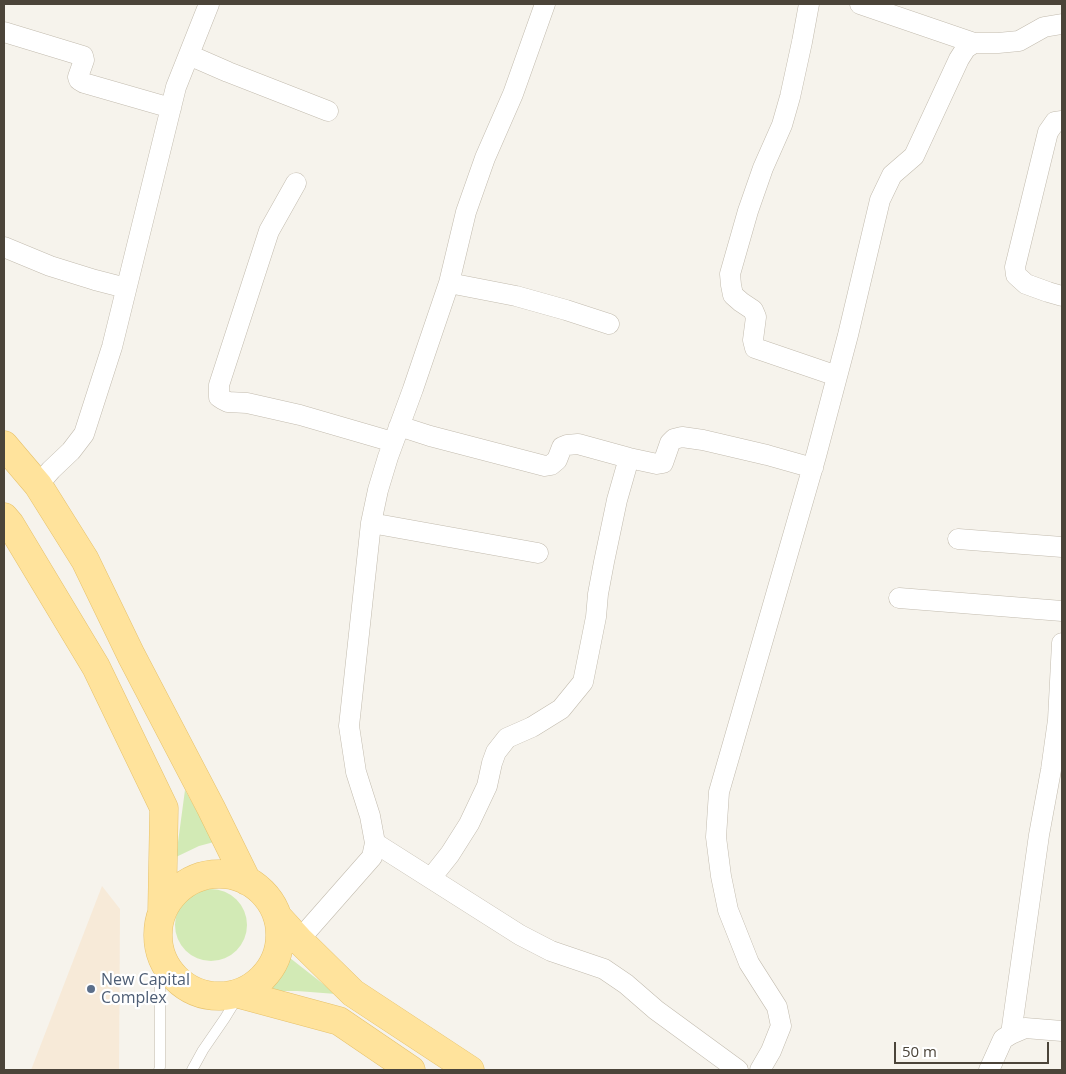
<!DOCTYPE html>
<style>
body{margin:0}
#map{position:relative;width:1066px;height:1074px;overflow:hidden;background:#f6f3ec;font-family:"Open Sans",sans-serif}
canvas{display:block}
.frame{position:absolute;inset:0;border:5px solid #4b4439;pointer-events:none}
.scale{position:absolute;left:894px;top:1042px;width:155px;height:22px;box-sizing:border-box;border:2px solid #4b4439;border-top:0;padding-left:6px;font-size:15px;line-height:18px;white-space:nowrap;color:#4b4439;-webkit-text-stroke:4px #fff;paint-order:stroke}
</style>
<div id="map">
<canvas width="1066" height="1074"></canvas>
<div class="frame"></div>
<div class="scale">50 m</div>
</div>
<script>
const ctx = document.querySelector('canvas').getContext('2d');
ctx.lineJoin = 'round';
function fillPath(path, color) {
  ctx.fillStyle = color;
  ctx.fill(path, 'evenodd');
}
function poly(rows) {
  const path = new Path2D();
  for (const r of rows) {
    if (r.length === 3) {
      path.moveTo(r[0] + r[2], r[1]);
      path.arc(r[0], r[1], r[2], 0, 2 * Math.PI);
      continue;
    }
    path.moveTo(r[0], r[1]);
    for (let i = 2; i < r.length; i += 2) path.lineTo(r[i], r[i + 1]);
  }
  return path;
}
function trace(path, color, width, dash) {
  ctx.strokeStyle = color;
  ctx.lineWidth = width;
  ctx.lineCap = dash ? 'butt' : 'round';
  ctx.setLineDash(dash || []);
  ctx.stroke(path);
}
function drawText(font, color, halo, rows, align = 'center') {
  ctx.font = font + ' "Open Sans",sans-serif';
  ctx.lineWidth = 4.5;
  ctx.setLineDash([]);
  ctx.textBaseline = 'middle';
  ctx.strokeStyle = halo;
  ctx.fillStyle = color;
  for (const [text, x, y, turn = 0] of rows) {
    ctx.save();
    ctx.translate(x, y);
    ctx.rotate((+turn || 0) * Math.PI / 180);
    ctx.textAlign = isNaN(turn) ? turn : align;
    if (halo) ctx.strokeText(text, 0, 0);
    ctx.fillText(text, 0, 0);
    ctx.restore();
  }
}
fillPath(poly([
 [102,886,120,909,119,1070,31,1070]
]), '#f7ead8');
fillPath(poly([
 [185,790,214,842,199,846,176,857],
 [211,925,36],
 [290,958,336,994,297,991,268,991,282,974]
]), '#d2eab5');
const service = poly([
 [159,1070,160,1067,160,954],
 [192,1070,203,1050,225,1018,239,995]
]);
const minor = poly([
 [809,4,802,42,790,97,782,125,763,168,748,211,730,274,731,285,733,295,741,302,753,310,756,317,753,340,755,348,837,376],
 [860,4,974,43],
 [4,32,83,56,84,60,78,77,79,80,84,83,171,108],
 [189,55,228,72,328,111],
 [1062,121,1055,122,1048,132,1015,267,1016,275,1026,284,1048,292,1062,296],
 [296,183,269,231,219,385,219,397,222,399,228,402,247,403,300,415,393,442],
 [4,247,50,266,95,280,126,288],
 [449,283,516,296,566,310,609,324],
 [399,426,430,436,545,466,551,465,557,460,562,447,567,445,578,444,629,458,657,464,663,463,670,443,674,439,682,437,703,440,767,455,813,468],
 [38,485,51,470,71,451,84,434,112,347,176,87,209,4],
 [371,523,538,553],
 [958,539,1062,547],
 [899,598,1062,611],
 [375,843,520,935,551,951,604,969,626,984,656,1010,738,1070],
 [431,878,450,854,469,824,487,786,492,763,496,752,507,738,532,727,561,709,583,682,596,617,598,594,604,562,617,500,629,458],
 [299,940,372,857,375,843,370,816,356,772,349,726,371,523,378,490,388,457,413,389,449,283,466,212,485,158,513,94,545,4],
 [1011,1034,1039,835,1051,770,1058,720,1062,643],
 [760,1070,771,1051,781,1026,777,1007,749,963,728,910,721,876,716,837,719,792,816,456,848,335,880,200,892,175,914,156,959,59,966,48,974,43,998,43,1019,41,1044,27,1062,24],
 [989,1070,1003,1039,1011,1034,1025,1028,1062,1031]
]);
const primary = poly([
 [4,445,38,485,85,560,131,655,211,808,247,881],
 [4,517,10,524,96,667,164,808,162,913],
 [219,935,61],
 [277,916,299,940,353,993,470,1070],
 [239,994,339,1021,411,1070]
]);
trace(service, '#c2bbae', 11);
trace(minor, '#c2bbae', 21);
trace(primary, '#e6c16a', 29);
trace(service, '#fff', 10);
trace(minor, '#fff', 20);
trace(primary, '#ffe39c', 28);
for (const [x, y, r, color] of [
 [91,989,5,"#5c6f8a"]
]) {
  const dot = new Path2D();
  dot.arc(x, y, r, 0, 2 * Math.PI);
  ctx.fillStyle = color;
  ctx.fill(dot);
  trace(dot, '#fff', 2);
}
drawText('16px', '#4e5e75', '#fff', [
 ["New Capital",101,980],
 ["Complex",101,998]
], 'left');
</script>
